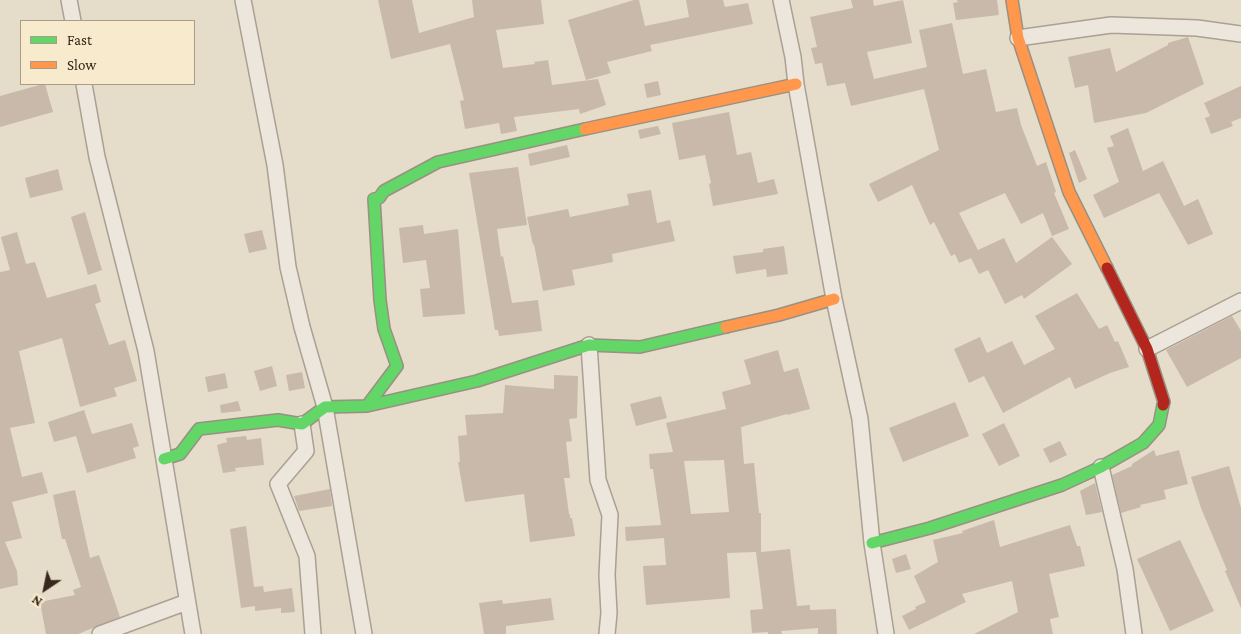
<!DOCTYPE html>
<style>
body{margin:0}
#map{position:relative;width:1241px;height:634px;overflow:hidden;background:#e5dcc9;font-family:"Crimson Pro",serif}
canvas{display:block}
.legend{position:absolute;left:20px;top:20px;width:175px;height:65px;box-sizing:border-box;background:#f8eacd;border:1px solid #ab9c86;margin:0;padding:6px 9px;list-style:none;font-size:15px;color:#38281b}
.legend li{display:flex;align-items:center;gap:10px;height:25px}
.legend b{width:25px;border:1px solid #ab9c86}
.north{position:absolute;left:20px;top:564px;width:50px;height:50px;-webkit-text-stroke:4px #f8eacd;paint-order:stroke;rotate:214deg;font-size:14px;font-weight:700;line-height:20px;text-align:center;color:#38281b}
.north::after{content:'';display:block;margin:auto;width:18px;height:22px;background:#38281b;clip-path:polygon(50% 0,100% 100%,50% 72%,0 100%)}
</style>
<div id="map">
<canvas width="1241" height="634"></canvas>
<ul class="legend">
<li><b style="height:6px;background:#63d668"></b>Fast</li>
<li><b style="height:6px;background:#ff974d"></b>Slow</li>
</ul>
<div class="north">N</div>
</div>
<script>
const ctx = document.querySelector('canvas').getContext('2d');
ctx.lineJoin = 'round';
function fillPath(path, color) {
  ctx.fillStyle = color;
  ctx.fill(path, 'evenodd');
}
function poly(rows) {
  const path = new Path2D();
  for (const r of rows) {
    path.moveTo(r[0], r[1]);
    for (let i = 2; i < r.length; i += 2) path.lineTo(r[i], r[i + 1]);
  }
  return path;
}
function trace(path, color, width, dash) {
  ctx.strokeStyle = color;
  ctx.lineWidth = width;
  ctx.lineCap = dash ? 'butt' : 'round';
  ctx.setLineDash(dash || []);
  ctx.stroke(path);
}
fillPath(poly([
 [378,0,412,0,419,33,474,17,472,0,541,0,544,24,496,30,503,68,535,64,534,62,548,60,552,85,598,79,606,105,580,114,579,109,514,117,517,131,501,134,499,123,465,129,460,101,464,100,450,44,391,59],
 [634,0,639,0,645,26,689,17,686,0,723,0,725,7,748,3,753,24,650,45,652,51,607,62,611,73,586,80,568,20],
 [851,0,873,0,874,6,903,0,912,43,867,52,874,79,927,67,919,30,952,23,963,74,986,69,996,112,1017,108,1021,125,1037,166,1046,162,1056,192,1054,193,1069,229,1052,236,1043,213,1021,224,1005,193,959,213,978,250,1004,238,1016,263,1052,237,1072,264,1024,299,1022,295,1005,304,988,270,979,274,971,258,959,263,955,254,951,256,934,222,930,225,912,185,878,202,869,184,939,150,924,89,851,106,845,83,827,86,822,63,815,64,811,48,817,47,810,17,853,8],
 [957,0,997,0,999,15,956,20,953,3,958,2],
 [1188,37,1204,84,1146,113,1094,123,1088,85,1075,88,1068,57,1110,48,1116,72,1168,45,1168,43],
 [658,81,661,95,647,98,644,84],
 [43,84,45,84,53,112,0,127,0,96],
 [1241,86,1241,118,1231,122,1233,126,1211,134,1205,118,1210,116,1204,103],
 [729,112,737,155,751,152,758,183,774,179,778,194,713,206,709,184,711,183,705,155,679,160,672,123],
 [658,126,661,134,640,139,638,130],
 [1128,128,1143,171,1163,161,1184,206,1198,199,1213,234,1188,245,1159,193,1104,218,1093,195,1119,182,1107,148,1114,146,1110,136],
 [567,145,570,157,530,166,528,154],
 [1075,150,1087,179,1079,183,1069,153],
 [518,167,527,225,497,229,501,257,503,256,512,303,538,300,542,331,499,336,498,330,495,330,469,173],
 [58,169,63,190,30,198,25,178],
 [651,190,657,223,670,220,675,241,612,254,613,262,572,270,575,285,543,291,534,244,533,245,527,217,568,209,570,217,629,205,627,194],
 [85,212,102,270,88,275,71,217],
 [423,225,424,234,458,229,465,314,423,317,420,289,430,288,426,260,403,263,399,228],
 [262,230,267,249,249,253,244,234],
 [17,232,26,264,35,262,47,298,96,284,101,302,95,304,109,345,125,340,137,381,114,388,117,396,80,407,62,338,19,351,35,423,10,428,22,477,42,472,48,493,12,502,22,538,5,542,17,571,18,585,0,589,0,272,10,270,1,237],
 [784,246,788,274,767,277,766,269,736,274,733,256,763,252,763,249],
 [1077,293,1099,329,1107,325,1115,342,1118,341,1129,367,1110,373,1075,389,1070,377,1003,413,984,376,969,383,954,349,980,337,987,353,1012,341,1024,365,1055,349,1035,316],
 [1232,316,1241,331,1241,358,1187,387,1166,350],
 [778,350,784,372,798,368,810,409,787,415,787,414,741,427,744,464,754,463,759,513,761,513,761,552,790,549,797,606,810,605,810,610,836,609,837,634,818,634,818,628,781,631,782,634,768,634,768,632,752,633,750,610,763,609,756,552,727,553,730,598,646,605,643,566,666,565,664,538,626,541,625,527,661,525,653,469,650,469,649,454,673,452,666,423,726,409,722,392,751,384,744,360],
 [724,460,729,512,691,514,684,461],
 [272,366,277,386,260,391,254,371],
 [302,372,305,388,289,391,286,375],
 [225,373,228,388,208,392,205,377],
 [554,375,578,376,577,418,569,419,572,441,566,442,570,478,564,478,569,514,570,514,570,518,572,518,575,536,530,542,524,494,465,502,458,462,460,462,458,436,467,435,465,415,503,413,505,385,554,389],
 [661,396,667,418,636,426,630,404],
 [238,401,241,411,221,413,220,405],
 [955,402,969,436,903,462,889,428],
 [84,410,92,434,132,423,139,446,133,448,136,458,87,473,76,436,54,442,48,422],
 [1004,423,1020,456,999,466,982,434],
 [246,436,247,440,261,438,264,465,235,468,236,471,223,473,217,445,227,442,226,438],
 [1060,441,1067,455,1050,463,1043,449],
 [1154,450,1156,456,1179,450,1188,484,1164,490,1166,499,1140,505,1141,507,1121,513,1112,475,1132,466,1132,464],
 [1229,466,1241,508,1241,608,1225,571,1227,570,1201,508,1191,477],
 [1095,483,1102,512,1086,515,1080,491],
 [330,489,332,506,299,511,294,496],
 [75,490,90,558,99,555,120,617,78,634,46,634,40,602,75,595,73,590,81,587,65,539,62,539,53,495],
 [994,520,1000,547,1070,525,1077,546,1080,546,1085,566,1049,574,1059,617,1050,619,1053,634,974,634,1018,612,1012,581,962,594,966,602,909,630,902,616,916,609,915,607,926,602,914,576,938,562,933,540,963,533,962,531],
 [246,526,254,587,263,586,264,592,292,588,295,612,281,613,281,608,255,611,255,606,241,608,230,529],
 [1180,540,1214,611,1170,631,1137,559],
 [906,554,911,569,896,573,892,559],
 [551,598,554,620,506,626,506,634,484,634,479,603,502,600,503,604]
]), '#c9b9aa');
const street = poly([
 [69,0,73,21],
 [243,0,275,165,288,267,302,327,325,407,364,634],
 [781,0,793,57,796,84,834,299,860,419,872,543,886,634],
 [1018,38,1111,25,1197,28,1241,34],
 [84,84,97,157,146,351,193,634],
 [589,345,598,480,610,515,607,575,609,613,607,634],
 [1147,349,1241,301],
 [302,424,306,451,278,484,307,556,313,634],
 [1101,467,1125,569,1134,634],
 [100,634,187,602]
]);
const fast = poly([
 [367,406,397,366,384,329,380,300,374,199,379,198,384,191,438,162,585,129],
 [164,459,180,454,199,429,278,420,302,424,325,407,367,406,477,381,589,345,640,347,726,327],
 [872,543,930,528,1062,485,1101,467,1143,443,1159,425,1163,405]
]);
const slow = poly([
 [1012,0,1018,38,1069,192,1107,268],
 [585,129,796,84],
 [726,327,779,315,834,299]
]);
const jam = poly([
 [1107,268,1147,349,1164,402,1163,405]
]);
trace(street, '#aaa093', 18);
trace(fast, '#999083', 14);
trace(slow, '#999083', 14);
trace(jam, '#999083', 14);
trace(street, '#ece6dc', 15);
trace(fast, '#63d668', 11);
trace(slow, '#ff974d', 11);
trace(jam, '#b3261e', 11);
</script>
